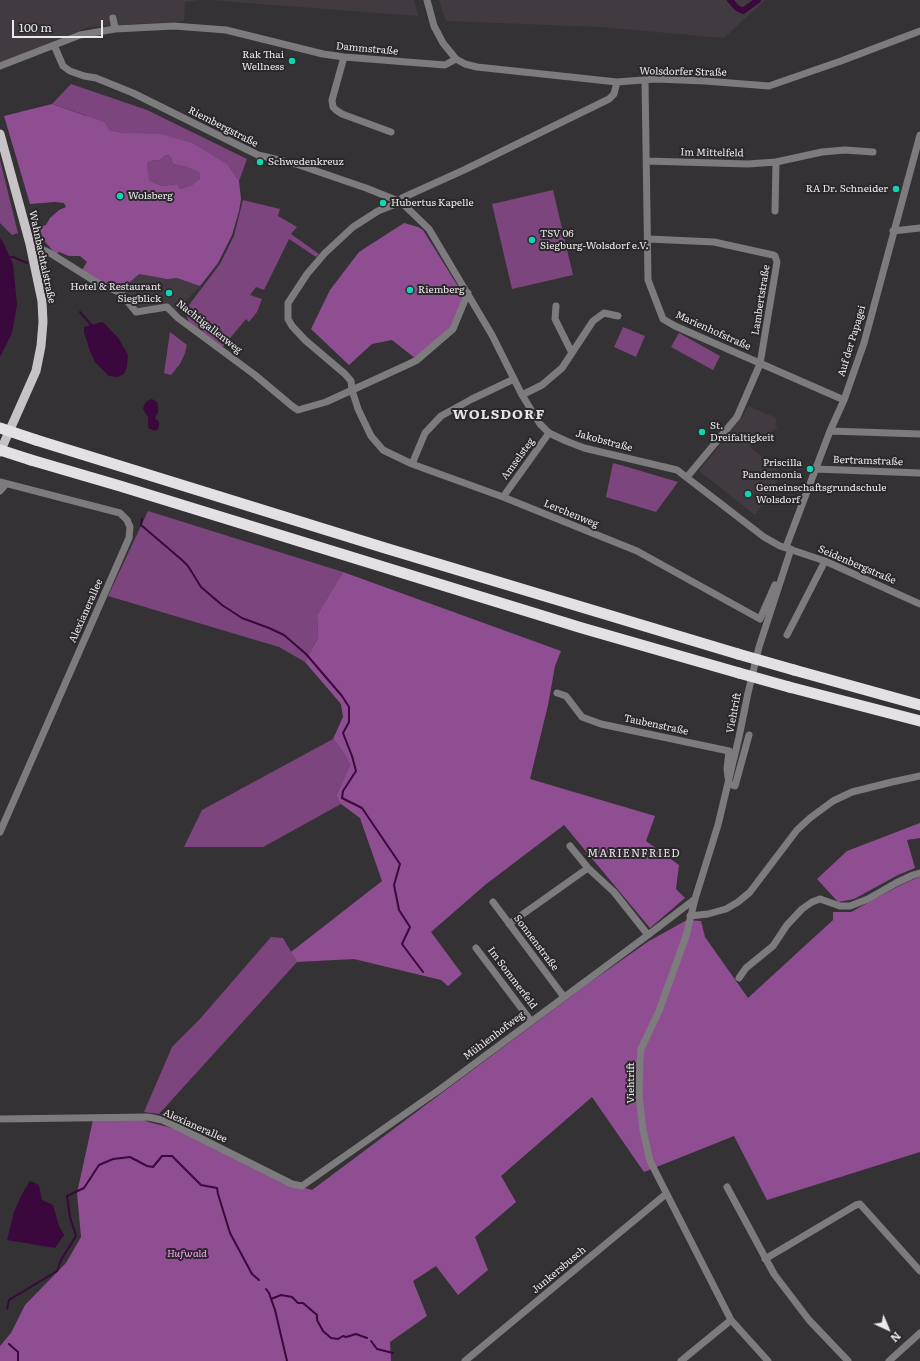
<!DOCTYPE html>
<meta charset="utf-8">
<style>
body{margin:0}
#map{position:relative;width:920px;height:1361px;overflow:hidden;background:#353235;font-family:Literata,serif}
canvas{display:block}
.north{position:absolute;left:868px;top:1309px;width:40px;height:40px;-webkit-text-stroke:3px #2b282b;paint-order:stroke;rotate:136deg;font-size:11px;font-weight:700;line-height:16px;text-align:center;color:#ece9ec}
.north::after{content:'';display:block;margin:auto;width:14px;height:18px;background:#ece9ec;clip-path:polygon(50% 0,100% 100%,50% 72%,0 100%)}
.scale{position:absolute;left:12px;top:20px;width:91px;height:18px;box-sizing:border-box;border:2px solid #ece9ec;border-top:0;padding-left:5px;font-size:12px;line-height:14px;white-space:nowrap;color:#ece9ec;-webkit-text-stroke:3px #2b282b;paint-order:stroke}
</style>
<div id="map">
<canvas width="920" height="1361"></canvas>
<div class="north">N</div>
<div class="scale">100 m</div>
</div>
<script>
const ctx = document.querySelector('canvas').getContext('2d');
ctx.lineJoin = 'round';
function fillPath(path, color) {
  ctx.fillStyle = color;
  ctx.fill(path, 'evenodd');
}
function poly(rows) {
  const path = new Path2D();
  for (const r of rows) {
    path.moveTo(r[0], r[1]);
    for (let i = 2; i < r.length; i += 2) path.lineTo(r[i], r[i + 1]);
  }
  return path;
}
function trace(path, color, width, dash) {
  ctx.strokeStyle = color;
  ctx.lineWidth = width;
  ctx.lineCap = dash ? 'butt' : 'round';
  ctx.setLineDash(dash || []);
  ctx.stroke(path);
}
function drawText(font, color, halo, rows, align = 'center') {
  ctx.font = font + ' Literata,serif';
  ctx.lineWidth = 4;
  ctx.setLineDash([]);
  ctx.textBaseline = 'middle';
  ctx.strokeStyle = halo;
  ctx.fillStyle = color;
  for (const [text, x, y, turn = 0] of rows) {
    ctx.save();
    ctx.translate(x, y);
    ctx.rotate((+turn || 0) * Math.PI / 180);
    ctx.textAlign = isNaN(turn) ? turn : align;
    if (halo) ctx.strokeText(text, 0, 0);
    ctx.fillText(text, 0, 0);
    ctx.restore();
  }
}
fillPath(poly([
 [0,0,199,0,185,2,184,21,89,27,0,63],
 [213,0,414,0,418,16,246,3],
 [439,0,765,0,724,38,600,27,446,21],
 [138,274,167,279,177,278,200,286,174,312,172,305,136,308,122,289],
 [748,406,777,418,775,425,778,427,750,447,782,473,755,515,699,471,743,416]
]), '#413a41');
fillPath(poly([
 [71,84,147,110,247,159,239,181,228,165,123,133,109,130,85,115,52,104],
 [169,155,171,158,173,164,186,167,200,173,200,178,192,185,180,189,177,184,162,186,148,181,147,164,150,161,160,160,164,156],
 [0,160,18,233,12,235,0,223],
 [553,190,573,275,512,289,492,204],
 [243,200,280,209,278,216,297,227,291,234,319,254,316,257,289,239,264,290,256,287,250,295,262,299,257,312,249,322,246,319,222,348,189,323,186,314,189,305,220,264,234,236],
 [623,327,645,336,636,357,614,347],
 [170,332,187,345,185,353,180,364,171,375,164,373],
 [679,333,720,356,713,370,671,347],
 [613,463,631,468,678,482,656,512,606,497],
 [148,511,343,572,317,615,318,638,305,662,279,647,108,596],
 [333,739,344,753,350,765,336,796,341,804,263,847,184,847,202,810],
 [271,937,283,938,297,962,159,1114,144,1112,172,1047,199,1020]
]), '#7c457d');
fillPath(poly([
 [52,104,104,122,109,130,123,133,160,134,192,143,228,165,239,181,241,199,239,211,232,235,218,263,200,286,177,278,167,279,139,274,122,289,97,279,82,270,87,262,80,256,69,256,59,252,56,254,39,235,37,228,46,225,50,218,59,210,66,207,64,203,55,202,30,204,4,116],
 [169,155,171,158,173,164,186,167,200,173,200,178,192,185,180,189,177,184,162,186,149,181,147,164,150,161,160,160,164,156],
 [404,223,418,227,423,230,464,296,451,326,416,359,392,340,372,344,349,365,311,329,330,290,359,252],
 [343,572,561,651,555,666,548,705,530,779,655,816,646,841,679,865,676,889,685,898,650,928,564,825,485,885,431,932,462,974,448,986,441,980,354,959,297,962,291,952,382,881,360,818,341,804,336,796,350,765,344,753,333,739,343,717,341,704,305,662,318,638,317,615],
 [920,823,920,838,907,840,915,868,898,875,854,899,838,902,817,879,847,851],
 [920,877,920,1152,767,1200,734,1136,644,1172,592,1097,501,1176,516,1202,475,1237,488,1270,458,1295,436,1266,413,1281,427,1316,390,1342,391,1361,0,1361,0,1346,11,1333,25,1305,66,1263,81,1237,77,1193,93,1120,134,1118,179,1130,289,1183,312,1190,589,983,649,941,687,920,701,921,705,937,748,998,833,920,833,912,851,912,897,887,916,878]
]), '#904e92');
fillPath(poly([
 [0,238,3,242,13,264,17,305,12,333,0,357],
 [102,322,105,324,119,339,128,355,127,367,124,374,118,377,109,376,95,362,90,351,84,332,84,327],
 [152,399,157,402,158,406,158,412,155,418,159,422,159,426,158,429,155,431,148,428,148,417,143,409,144,405,147,401],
 [30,1181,39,1185,42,1200,53,1205,59,1226,64,1235,55,1248,7,1240,14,1212,22,1194]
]), '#3a083c');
trace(poly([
 [9,257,13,257,27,263],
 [80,312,92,326],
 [142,519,141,525,182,560,188,566,201,587,222,605,242,618,269,628,284,635,306,654,342,696,349,707,349,722,343,733,352,756,356,771,343,791,342,798,362,808,400,864,394,885,399,910,410,927,402,944,423,972],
 [266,1289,269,1293,275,1310,287,1361],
 [271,1299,281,1295,292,1297,298,1303,303,1303,317,1315,317,1320,323,1331,331,1338,338,1339,343,1336,346,1337,356,1334,367,1338],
 [7,1309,9,1300,57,1271,61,1260,76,1236,70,1217,67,1196,84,1188,99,1165,113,1159,130,1157,147,1166,153,1167,162,1156,172,1156,201,1185,217,1188,218,1194,230,1233,252,1274,259,1280],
 [371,1341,377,1349,393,1353],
 [9,1344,18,1352,18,1361]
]), '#3a083c', 2);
trace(poly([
 [730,0,737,8,743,11,758,0]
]), '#3a083c', 6);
trace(poly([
 [427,0,434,26,443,43,456,59,465,64,477,67,617,82,656,79,705,81,769,86,841,61,920,31],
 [113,18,115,29],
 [54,45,63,66,70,71,84,76,96,78,133,93,258,155,296,164,366,188,401,202,429,229,492,335,522,395,540,424,549,433,566,441,584,448,677,470,764,537,780,546,825,561,920,604],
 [344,57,332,100,333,107,336,110,342,114,391,132],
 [0,66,80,35,115,29,174,26,226,30,323,54,344,57,445,65,456,59],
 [645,80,648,280,663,319,675,326,844,400],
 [647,161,748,164,776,162,822,152,845,150,873,152],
 [401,202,378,211,353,227,325,253,307,274,288,303,288,319,292,326,305,340,345,374,351,381,352,390,358,409,371,436,383,450,412,464,503,497,637,551,760,619,775,585],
 [401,202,402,198,464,170,609,99,614,94,617,82],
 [775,211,776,162],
 [893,231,920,228],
 [648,239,714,242,773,255,775,256,777,262,760,364,737,417,687,477],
 [30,244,50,253,96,282,121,293,136,312,167,307,178,318,255,375,292,406,298,410,326,402,409,364,417,360,453,329,468,293],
 [556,306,555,319,572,353],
 [522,395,542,385,562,368,593,321,604,313,618,316],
 [830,431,920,434],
 [412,464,425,433,441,416,472,399,514,379],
 [815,469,920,473],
 [0,482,120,513,127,520,130,527,129,538,0,832],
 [0,491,6,484],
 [503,497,549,433],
 [786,547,830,431,844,400,864,343,920,135],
 [787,635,825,561],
 [557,693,566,696,582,717,601,724,729,751,727,769,729,784,735,786,749,735],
 [570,846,588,868,614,892,648,935],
 [493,902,564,997],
 [690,916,708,914,726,909,738,902,750,892,797,830,810,818,833,801,852,792,892,782,920,776],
 [509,924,588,868],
 [476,948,531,1021],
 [739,978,746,968,773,946,787,925,802,909,812,902,820,899,840,906,850,906,868,899,896,883,913,875,920,873],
 [0,1119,148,1117,162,1120,180,1128,292,1184,302,1186,439,1090,648,935,695,899],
 [727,1187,774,1274,809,1320,848,1361],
 [765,1259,856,1205,860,1204,920,1271],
 [465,1361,666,1194],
 [681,1361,731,1320],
 [768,1361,731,1320,650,1161,643,1130,639,1095,640,1062,641,1049,659,1011,686,936,695,899,718,825,739,737,748,693,759,647,791,549],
 [889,1361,920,1333]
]), '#7d7b7d', 7);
trace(poly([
 [0,134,30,244,42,301,43,322,41,346,36,371,0,452]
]), '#c7c3c7', 9);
trace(poly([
 [36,440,385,548,738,654],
 [31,460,120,486,582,628,739,673],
 [794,670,920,705],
 [789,687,920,721]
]), '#e4e0e4', 11);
trace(poly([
 [0,428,36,440],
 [0,450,31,460],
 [738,654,794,670],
 [739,673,789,687]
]), '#e4e0e4', 11);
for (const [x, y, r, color] of [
 [292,61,4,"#0ed5b4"],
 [260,162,4,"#0ed5b4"],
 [896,189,4,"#0ed5b4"],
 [120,196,4,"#0ed5b4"],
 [383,203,4,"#0ed5b4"],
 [532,240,4,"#0ed5b4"],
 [410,290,4,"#0ed5b4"],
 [169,293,4,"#0ed5b4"],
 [702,432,4,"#0ed5b4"],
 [810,469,4,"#0ed5b4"],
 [748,494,4,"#0ed5b4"]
]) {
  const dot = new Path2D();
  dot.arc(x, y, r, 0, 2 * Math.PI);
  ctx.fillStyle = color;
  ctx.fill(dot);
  trace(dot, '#2b282b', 1.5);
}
drawText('10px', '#ece9ec', '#2b282b', [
 ["Dammstraße",367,49,5],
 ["Wolsdorfer Straße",683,72,1],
 ["Riembergstraße",223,127,27],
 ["Im Mittelfeld",712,153,1],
 ["Wahnbachtalstraße",42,257,78],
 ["Lambertstraße",761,300,-81],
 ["Nachtigallenweg",209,327,38],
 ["Marienhofstraße",713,331,24],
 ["Auf der Papagei",852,341,-73],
 ["Jakobstraße",604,441,15],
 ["Amselsteg",518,459,-54],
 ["Bertramstraße",868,461,2],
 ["Lerchenweg",571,514,22],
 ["Seidenbergstraße",857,565,23],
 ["Alexianerallee",86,611,-66],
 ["Viehtrift",734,713,-79],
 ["Taubenstraße",656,725,12],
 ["Sonnenstraße",536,943,53],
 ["Im Sommerfeld",512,978,53],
 ["Mühlenhofweg",494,1036,-37],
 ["Viehtrift",631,1083,-90],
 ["Alexianerallee",195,1126,24],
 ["Junkersbusch",559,1270,-40]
]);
drawText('10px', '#ece9ec', '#2b282b', [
 ["Rak Thai",284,55,"right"],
 ["Wellness",284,67,"right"],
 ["Schwedenkreuz",268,162],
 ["RA Dr. Schneider",888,189,"right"],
 ["Wolsberg",128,196],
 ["Hubertus Kapelle",391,203],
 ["TSV 06",540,234],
 ["Siegburg-Wolsdorf e.V.",540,246],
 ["Hotel & Restaurant",161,287,"right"],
 ["Siegblick",161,299,"right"],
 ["Riemberg",418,290],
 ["St.",710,426],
 ["Dreifaltigkeit",710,438],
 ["Priscilla",802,463,"right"],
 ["Pandemonia",802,475,"right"],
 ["Gemeinschaftsgrundschule",756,488],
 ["Wolsdorf",756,500]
], 'left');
drawText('italic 10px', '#fca1fd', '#2b282b', [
 ["Hufwald",187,1254]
]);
ctx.letterSpacing = '1px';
drawText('11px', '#e6e2e6', '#2b282b', [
 ["MARIENFRIED",634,854]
]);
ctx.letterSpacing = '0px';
ctx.letterSpacing = '1px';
drawText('bold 14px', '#e6e2e6', '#2b282b', [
 ["WOLSDORF",499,415]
]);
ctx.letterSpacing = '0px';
</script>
